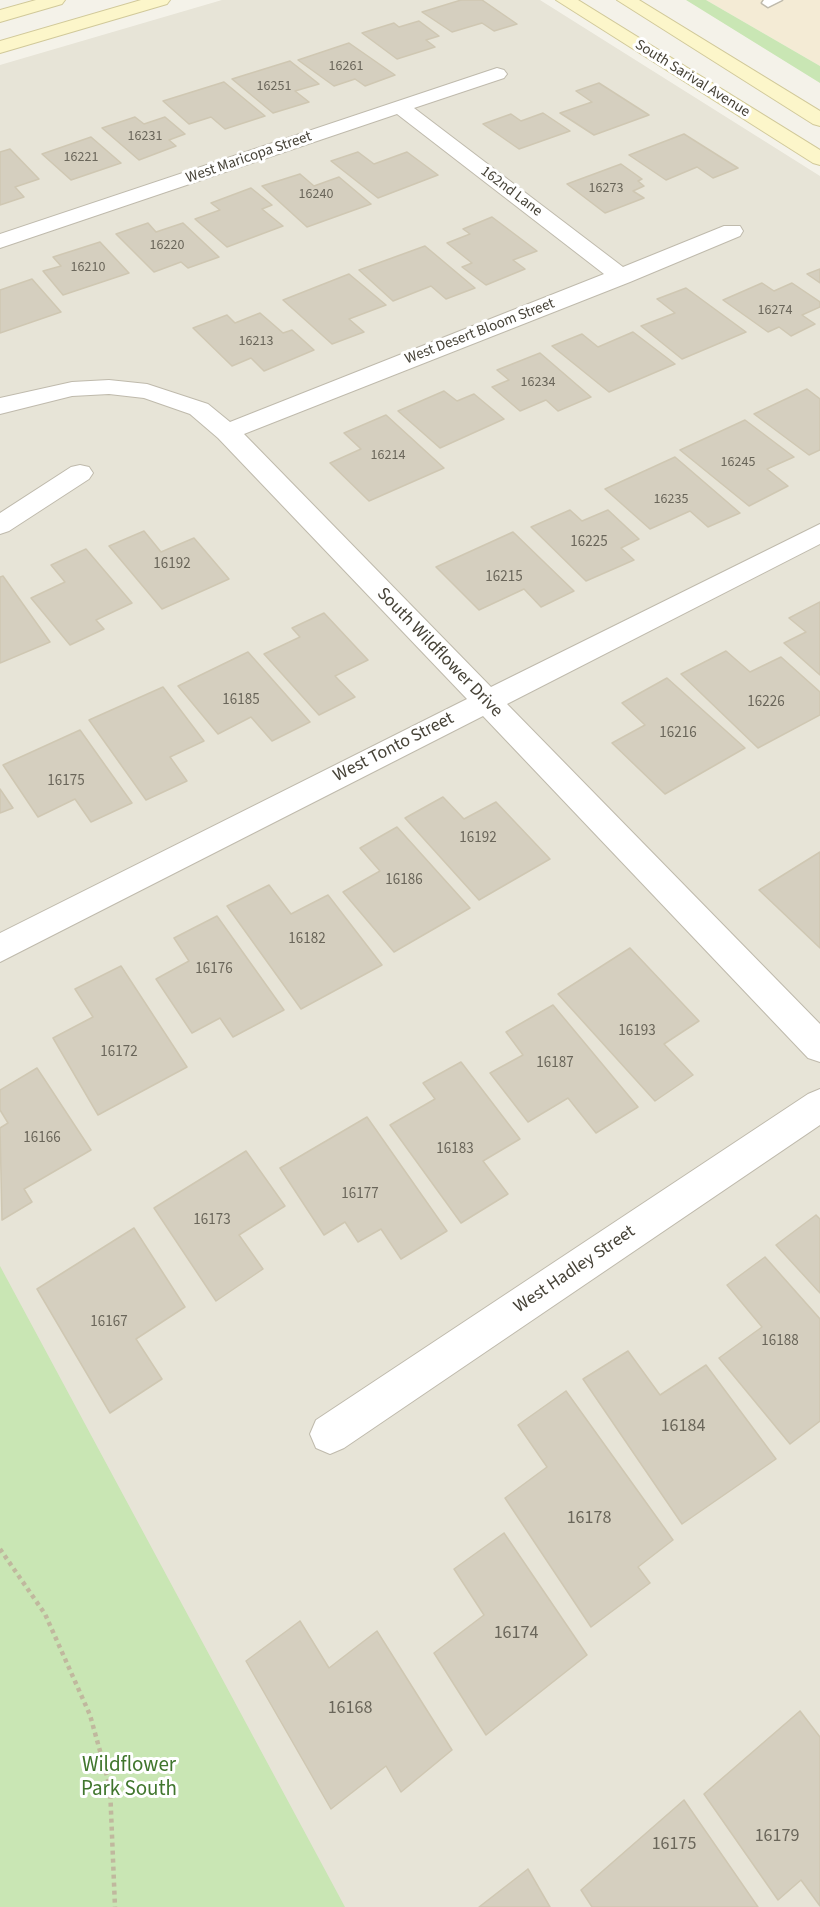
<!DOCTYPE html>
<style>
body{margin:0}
canvas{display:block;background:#f4f2e9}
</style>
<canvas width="820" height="1907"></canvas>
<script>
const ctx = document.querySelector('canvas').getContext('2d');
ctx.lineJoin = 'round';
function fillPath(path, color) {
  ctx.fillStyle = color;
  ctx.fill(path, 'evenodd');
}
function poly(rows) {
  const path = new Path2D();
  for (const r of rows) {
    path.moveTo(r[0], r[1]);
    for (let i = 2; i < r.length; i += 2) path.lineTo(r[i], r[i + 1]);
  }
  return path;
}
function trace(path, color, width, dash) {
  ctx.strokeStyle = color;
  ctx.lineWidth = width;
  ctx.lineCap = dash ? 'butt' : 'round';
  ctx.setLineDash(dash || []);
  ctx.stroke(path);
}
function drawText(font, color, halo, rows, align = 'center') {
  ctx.font = font + ' "Source Sans 3",sans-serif';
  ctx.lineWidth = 6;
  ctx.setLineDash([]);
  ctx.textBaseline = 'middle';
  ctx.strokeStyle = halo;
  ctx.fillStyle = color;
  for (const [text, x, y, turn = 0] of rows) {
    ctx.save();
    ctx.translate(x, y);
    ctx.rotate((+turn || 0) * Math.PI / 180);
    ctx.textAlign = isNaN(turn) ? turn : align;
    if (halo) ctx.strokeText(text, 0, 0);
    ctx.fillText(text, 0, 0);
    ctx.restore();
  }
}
fillPath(poly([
 [222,0,540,0,820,176,820,1907,0,1907,0,65]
]), '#e7e4d7');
fillPath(poly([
 [706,0,820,0,820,66]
]), '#f4ebd5');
fillPath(poly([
 [686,0,706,0,820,66,820,83],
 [0,1266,345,1907,0,1907]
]), '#c9e6b4');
const building = poly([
 [461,0,482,0,517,24,494,31,482,23,452,32,422,12,461,0],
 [419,21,439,36,426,40,435,47,397,59,362,33,394,23,399,27,419,21],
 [349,43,395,75,365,86,355,79,334,86,298,60,349,43],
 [290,61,319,84,295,91,309,102,273,113,232,79,290,61],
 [224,82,265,116,225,129,211,117,189,124,163,101,224,82],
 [599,83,649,115,594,135,560,113,592,102,576,91,599,83],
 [543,113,570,131,519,149,483,124,511,114,521,121,543,113],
 [135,117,144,124,165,117,185,134,169,140,176,146,139,160,102,128,135,117],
 [684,134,738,168,713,178,697,167,666,180,629,155,684,134],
 [91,137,121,163,71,180,42,154,91,137],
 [10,149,39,179,15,187,24,197,0,205,0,152,10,149],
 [358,152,374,164,407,152,438,175,378,198,331,161,358,152],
 [621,164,642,179,638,181,644,186,633,191,644,198,605,213,567,184,621,164],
 [300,174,314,186,339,177,371,204,307,227,262,186,300,174],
 [251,188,272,205,262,209,283,226,227,247,195,219,220,210,211,203,251,188],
 [492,217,537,251,513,260,525,269,486,285,462,267,472,263,447,243,470,234,463,229,492,217],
 [148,223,156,232,183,223,219,257,188,268,181,262,154,272,116,234,148,223],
 [100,242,129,273,63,295,43,271,61,266,53,257,100,242],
 [425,246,475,288,446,299,431,286,393,301,359,270,425,246],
 [820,269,820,283,807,274,820,269],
 [349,274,386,305,349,319,364,332,332,344,283,300,349,274],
 [32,279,61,312,0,333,0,290,32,279],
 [762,283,774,291,792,283,820,302,820,307,802,315,815,324,791,336,779,327,768,332,723,300,762,283],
 [686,288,746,332,682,359,641,326,675,313,657,299,686,288],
 [260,313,283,333,292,330,314,350,264,371,251,358,232,366,193,328,227,315,235,323,260,313],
 [633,332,675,364,609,392,552,346,582,334,598,347,633,332],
 [540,353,591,397,558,411,546,400,520,411,492,387,509,380,497,370,540,353],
 [807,389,820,399,820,450,809,455,754,414,807,389],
 [444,391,457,401,474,394,504,419,440,448,398,411,444,391],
 [386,415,444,468,369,501,330,463,361,449,344,433,386,415],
 [745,420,794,457,767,469,788,486,749,506,680,450,745,420],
 [675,457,740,513,708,527,690,511,650,529,605,489,675,457],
 [570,510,582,521,608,510,639,539,621,548,634,560,586,581,531,527,570,510],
 [144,531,161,552,194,538,229,579,162,609,109,546,144,531],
 [513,532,574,591,541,607,524,589,479,610,436,567,513,532],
 [86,549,132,603,96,620,104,629,70,645,31,598,65,582,51,565,86,549],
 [3,576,50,642,0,663,0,577,3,576],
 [820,602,820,675,784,643,806,632,789,618,820,602],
 [324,613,368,660,335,676,355,697,319,715,264,654,300,637,292,628,324,613],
 [726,651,750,672,781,657,820,692,820,715,758,748,681,674,726,651],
 [248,652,310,722,272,741,251,717,218,734,178,686,248,652],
 [667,678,745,748,665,794,612,743,645,725,622,703,667,678],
 [163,687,204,741,170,757,187,781,146,800,89,720,163,687],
 [80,730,132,803,91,822,75,799,38,817,3,765,80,730],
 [0,789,13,808,0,813,0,789],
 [443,797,464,819,496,802,550,859,479,900,405,818,443,797],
 [397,827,470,908,394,952,343,892,380,871,360,848,397,827],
 [820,852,820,948,759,890,820,852],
 [269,885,291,914,328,895,382,965,301,1009,227,906,269,885],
 [217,916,284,1010,233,1037,220,1018,192,1033,156,979,189,961,174,938,217,916],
 [630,948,699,1021,664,1044,693,1075,655,1101,558,994,630,948],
 [121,966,187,1067,98,1115,53,1038,93,1017,75,989,121,966],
 [553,1005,638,1107,596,1133,568,1098,528,1122,490,1073,523,1055,506,1032,553,1005],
 [461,1062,520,1139,483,1161,508,1194,461,1223,390,1125,435,1099,423,1083,461,1062],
 [37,1068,91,1150,24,1189,32,1202,2,1220,0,1128,8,1123,0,1110,0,1090,37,1068],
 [367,1117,447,1231,401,1259,381,1229,358,1242,345,1222,324,1235,280,1168,367,1117],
 [246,1151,285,1206,239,1235,263,1269,216,1301,154,1208,246,1151],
 [816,1215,820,1219,820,1293,776,1245,816,1215],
 [134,1228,185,1307,136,1339,162,1379,110,1413,37,1289,134,1228],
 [765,1257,820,1319,820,1421,790,1444,719,1358,762,1327,727,1285,765,1257],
 [628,1351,660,1395,706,1365,776,1459,682,1524,583,1379,628,1351],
 [566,1391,673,1540,638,1567,650,1583,591,1627,505,1498,547,1467,518,1425,566,1391],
 [504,1533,587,1655,486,1735,434,1653,484,1615,454,1569,504,1533],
 [300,1621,329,1668,377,1631,452,1750,401,1792,386,1766,331,1809,246,1661,300,1621],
 [800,1711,820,1737,820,1906,801,1880,778,1900,704,1794,800,1711],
 [684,1800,758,1907,592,1907,581,1890,684,1800],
 [528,1869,550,1907,479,1907,528,1869]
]);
fillPath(building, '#d5cfbf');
trace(building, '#cfc7b2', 1.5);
const service = poly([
 [764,0,782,0,768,7,762,3,764,0]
]);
const minor = poly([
 [497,68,504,70,507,74,504,78,414,108,623,267,724,226,740,226,743,231,740,236,630,282,244,434,491,687,820,524,820,544,507,704,820,1024,820,1062,808,1058,483,716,0,962,0,933,467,699,218,438,190,414,144,398,109,394,72,396,0,414,0,398,72,382,109,380,147,384,208,404,230,422,604,274,397,114,0,248,0,234,497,68],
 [80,465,89,467,93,473,89,479,9,531,0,534,0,513,71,467,80,465],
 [820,1089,820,1125,344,1448,330,1454,316,1448,310,1434,316,1420,808,1094,820,1089]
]);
const secondary = poly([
 [36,0,65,0,62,4,0,22,0,10,36,0],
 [141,0,170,0,167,4,0,53,0,41,141,0],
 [556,0,578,0,820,150,820,165,813,163,556,0],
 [617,0,639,0,820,111,820,126,813,124,617,0]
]);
trace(service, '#bfbaac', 3);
trace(minor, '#bfbaac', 2);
trace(secondary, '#d1c99a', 2);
trace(poly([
 [0,1549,45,1614,90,1715,110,1787,115,1907]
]), '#c0b89e', 4.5, [4, 4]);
fillPath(service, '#fff');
fillPath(minor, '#fff');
fillPath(secondary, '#fcf6ca');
drawText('14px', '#6a665a', null, [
 ["16261",346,67],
 ["16251",274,87],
 ["16231",145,137],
 ["16221",81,158],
 ["16273",606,189],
 ["16240",316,195],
 ["16220",167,246],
 ["16210",88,268],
 ["16274",775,311],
 ["16213",256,342],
 ["16234",538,383],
 ["16214",388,456],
 ["16245",738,463],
 ["16235",671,500]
]);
drawText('15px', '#474338', '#fff', [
 ["South Sarival Avenue",692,79,32],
 ["West Maricopa Street",249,158,-19],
 ["162nd Lane",511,192,37],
 ["West Desert Bloom Street",480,332,-21]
]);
drawText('15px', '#6a665a', null, [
 ["16225",589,543],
 ["16192",172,565],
 ["16215",504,578],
 ["16185",241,701],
 ["16226",766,703],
 ["16216",678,734],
 ["16175",66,782],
 ["16192",478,839],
 ["16186",404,881],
 ["16182",307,940],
 ["16176",214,970],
 ["16193",637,1032],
 ["16172",119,1053],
 ["16187",555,1064],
 ["16166",42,1139],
 ["16183",455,1150],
 ["16177",360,1195],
 ["16173",212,1221],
 ["16167",109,1323],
 ["16188",780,1342]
]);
drawText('18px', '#474338', '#fff', [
 ["South Wildflower Drive",439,653,46],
 ["West Tonto Street",394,748,-27],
 ["West Hadley Street",575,1270,-34]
]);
drawText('18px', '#6a665a', null, [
 ["16184",683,1427],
 ["16178",589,1519],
 ["16174",516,1634],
 ["16168",350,1709],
 ["16179",777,1837],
 ["16175",674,1845]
]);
drawText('21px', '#40762d', '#fff', [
 ["Wildflower",129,1766],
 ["Park South",129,1790]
]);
</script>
